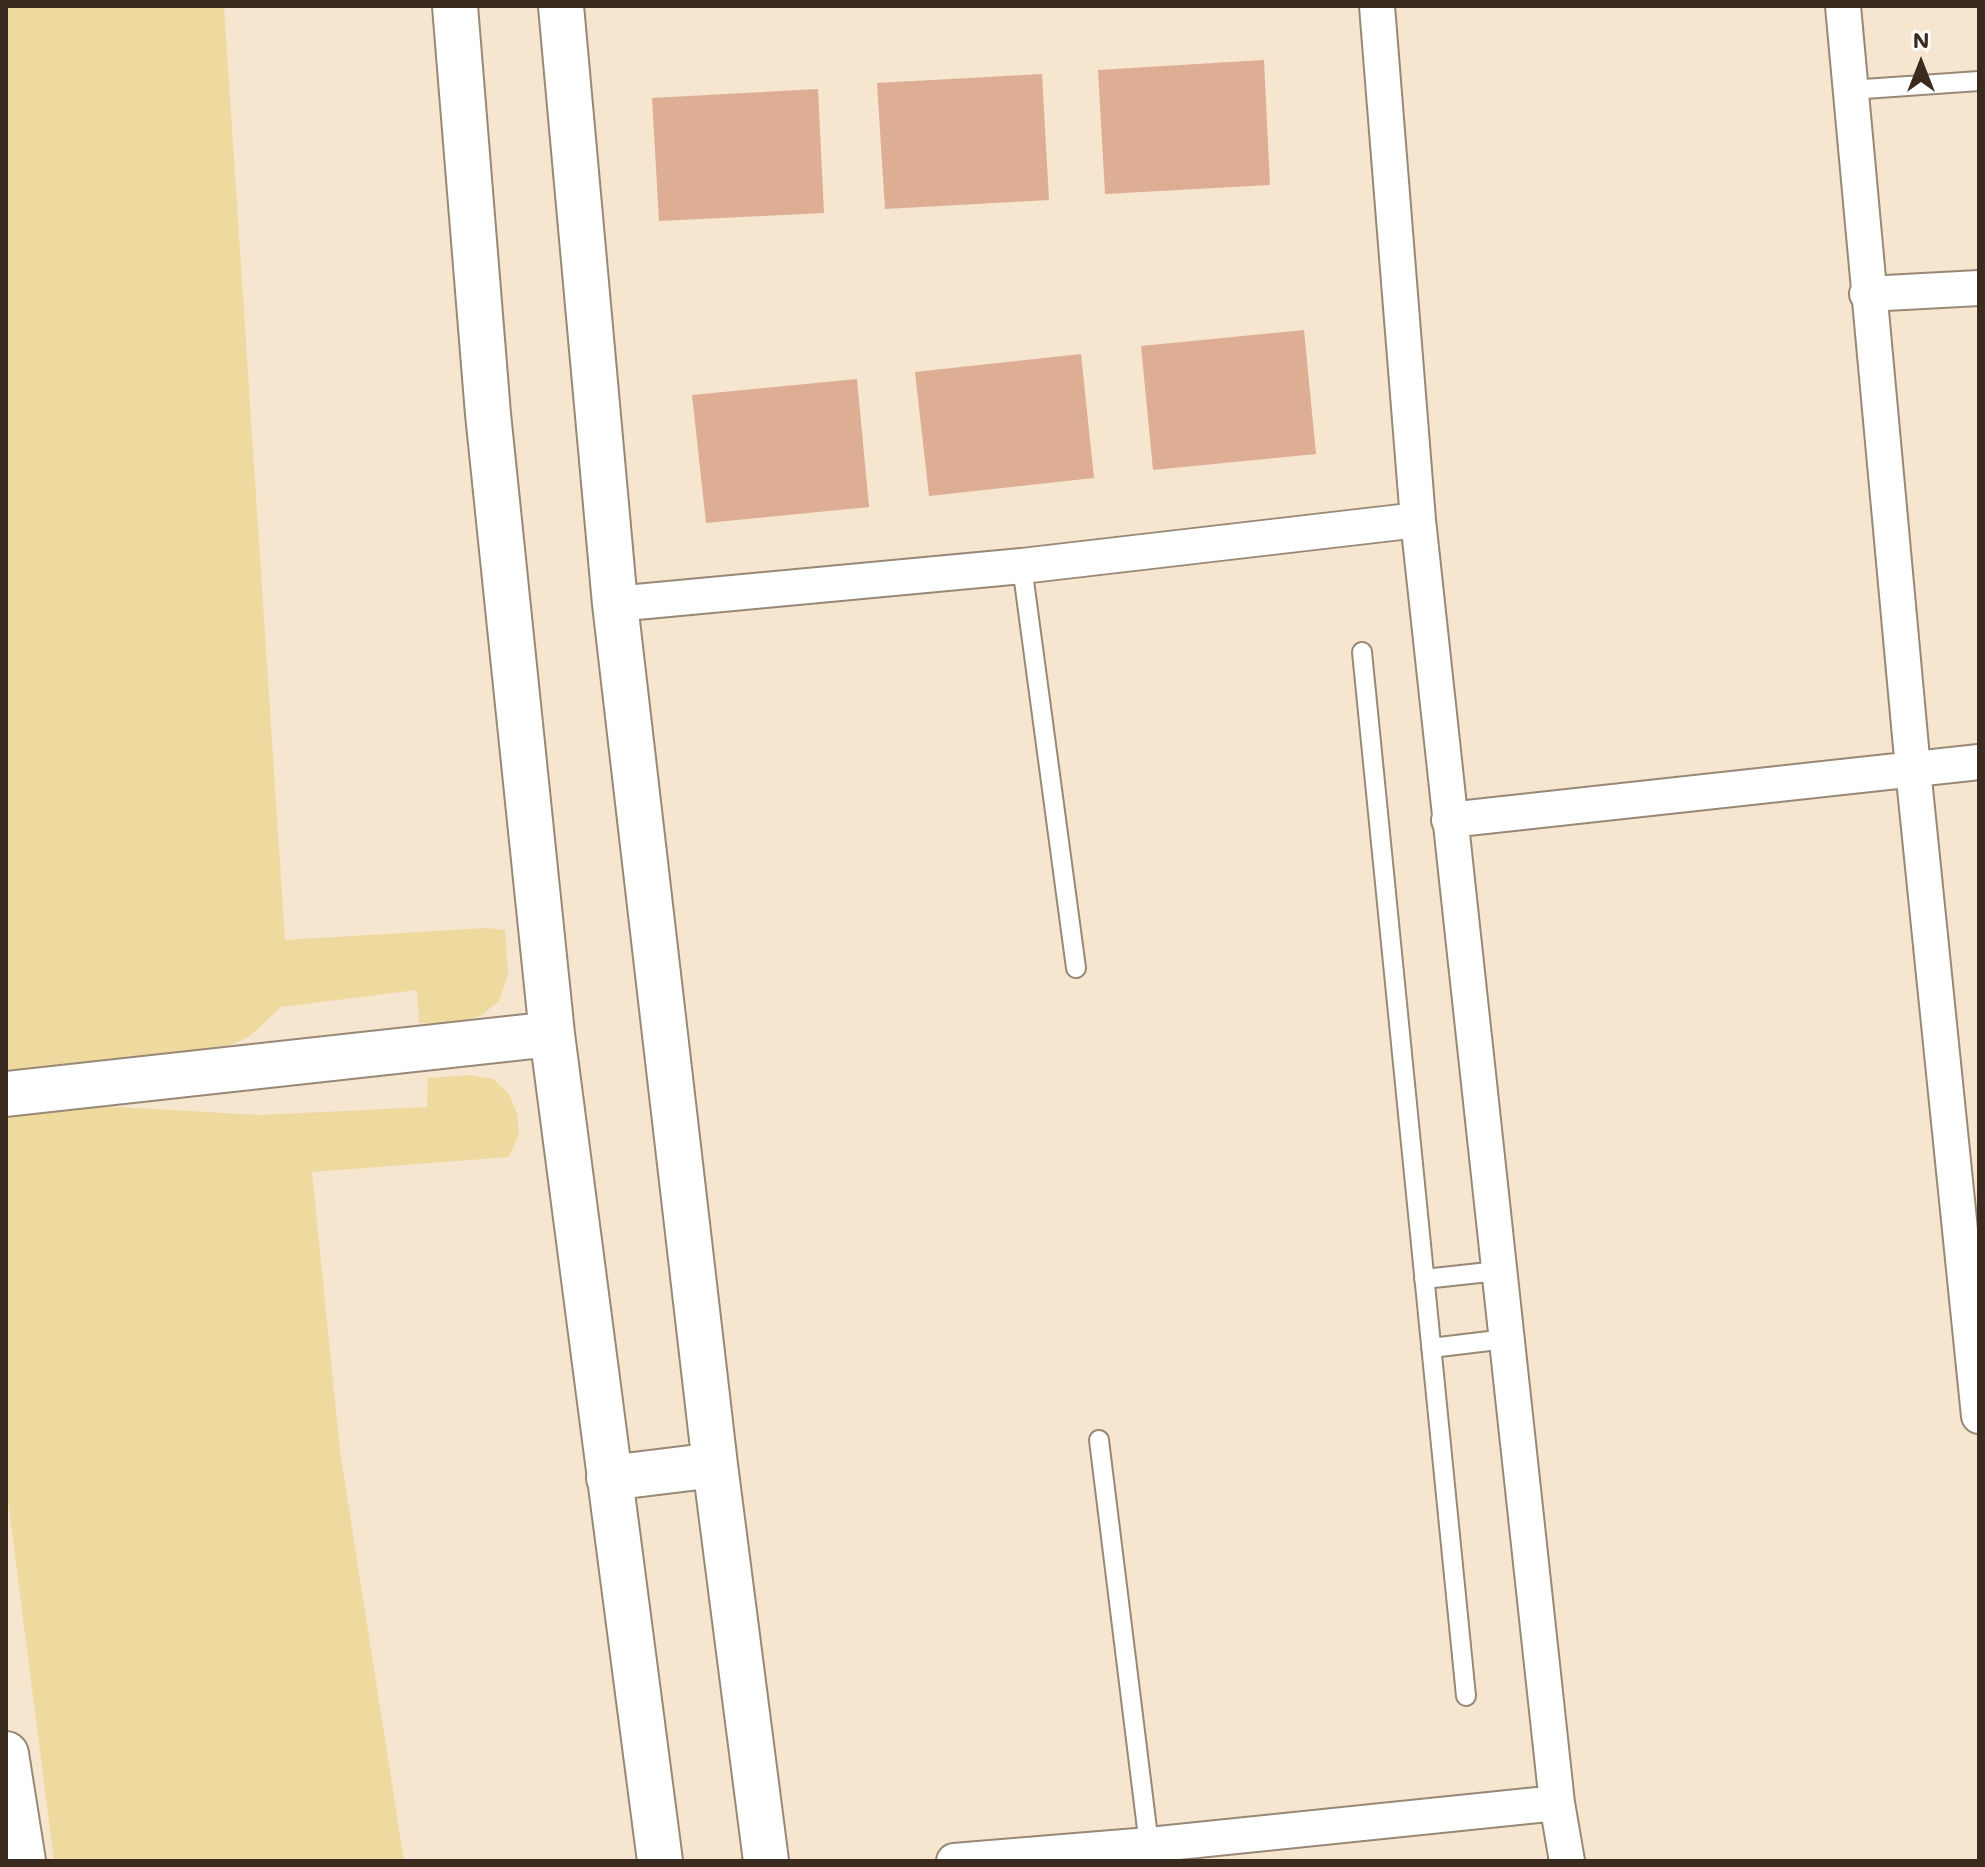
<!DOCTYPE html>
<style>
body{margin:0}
#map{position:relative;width:1985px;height:1867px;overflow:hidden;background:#f6e5cf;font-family:Mali,sans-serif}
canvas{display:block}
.frame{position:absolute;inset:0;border:8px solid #3b2a1e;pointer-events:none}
.north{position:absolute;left:1881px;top:24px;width:80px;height:80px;-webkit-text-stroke:6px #fdfcf7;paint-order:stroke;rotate:0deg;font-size:22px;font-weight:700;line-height:32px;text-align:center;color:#3b2a1e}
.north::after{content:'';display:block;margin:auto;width:28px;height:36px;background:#3b2a1e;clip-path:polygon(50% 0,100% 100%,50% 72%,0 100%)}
</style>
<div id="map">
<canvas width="1985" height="1867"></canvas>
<div class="frame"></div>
<div class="north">N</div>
</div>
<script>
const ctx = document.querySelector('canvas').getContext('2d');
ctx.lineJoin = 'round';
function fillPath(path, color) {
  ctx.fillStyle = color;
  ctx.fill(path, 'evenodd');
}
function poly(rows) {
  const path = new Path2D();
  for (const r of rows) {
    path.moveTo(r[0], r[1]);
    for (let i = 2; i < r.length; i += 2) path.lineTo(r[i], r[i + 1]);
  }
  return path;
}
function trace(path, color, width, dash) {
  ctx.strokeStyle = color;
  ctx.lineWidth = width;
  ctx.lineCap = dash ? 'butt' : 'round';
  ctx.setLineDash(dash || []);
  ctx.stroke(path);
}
fillPath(poly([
 [6,6,224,6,285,940,487,928,505,930,508,974,499,1001,482,1015,460,1023,419,1023,417,990,281,1007,249,1037,201,1057,6,1074],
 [469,1075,493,1079,509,1094,517,1114,519,1134,509,1157,312,1172,340,1451,404,1861,54,1861,6,1485,6,1107,65,1104,259,1115,427,1107,428,1078]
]), '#eeda9e');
fillPath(poly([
 [1264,60,1270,185,1105,194,1098,70],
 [1042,74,1049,200,885,209,877,83],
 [818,89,824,213,659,221,652,98],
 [1304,330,1316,454,1153,470,1141,346],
 [1081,354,1094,478,929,496,915,372],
 [857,379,869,507,706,523,692,395]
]), '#deae94');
const lane = poly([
 [1850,90,1979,81],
 [1022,566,1076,968],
 [1362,652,1466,1696],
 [1424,1279,1498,1271],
 [1431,1348,1506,1339],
 [1099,1440,1149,1845]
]);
const street = poly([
 [1377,6,1418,520,1557,1803,1567,1861],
 [1843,6,1913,769,1979,1416],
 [1867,294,1979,288],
 [615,604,1022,566,1418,520],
 [1449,820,1979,762],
 [954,1861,1149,1845,1557,1803]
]);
const secondary = poly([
 [455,6,488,414,552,1034,660,1861],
 [561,6,615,604,715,1465,766,1861],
 [6,1094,552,1034],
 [609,1478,715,1465],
 [6,1754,23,1861]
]);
trace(lane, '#988876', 22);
trace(street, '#988876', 38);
trace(secondary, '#988876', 48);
trace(lane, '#fff', 18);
trace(street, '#fff', 34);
trace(secondary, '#fff', 44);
</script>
